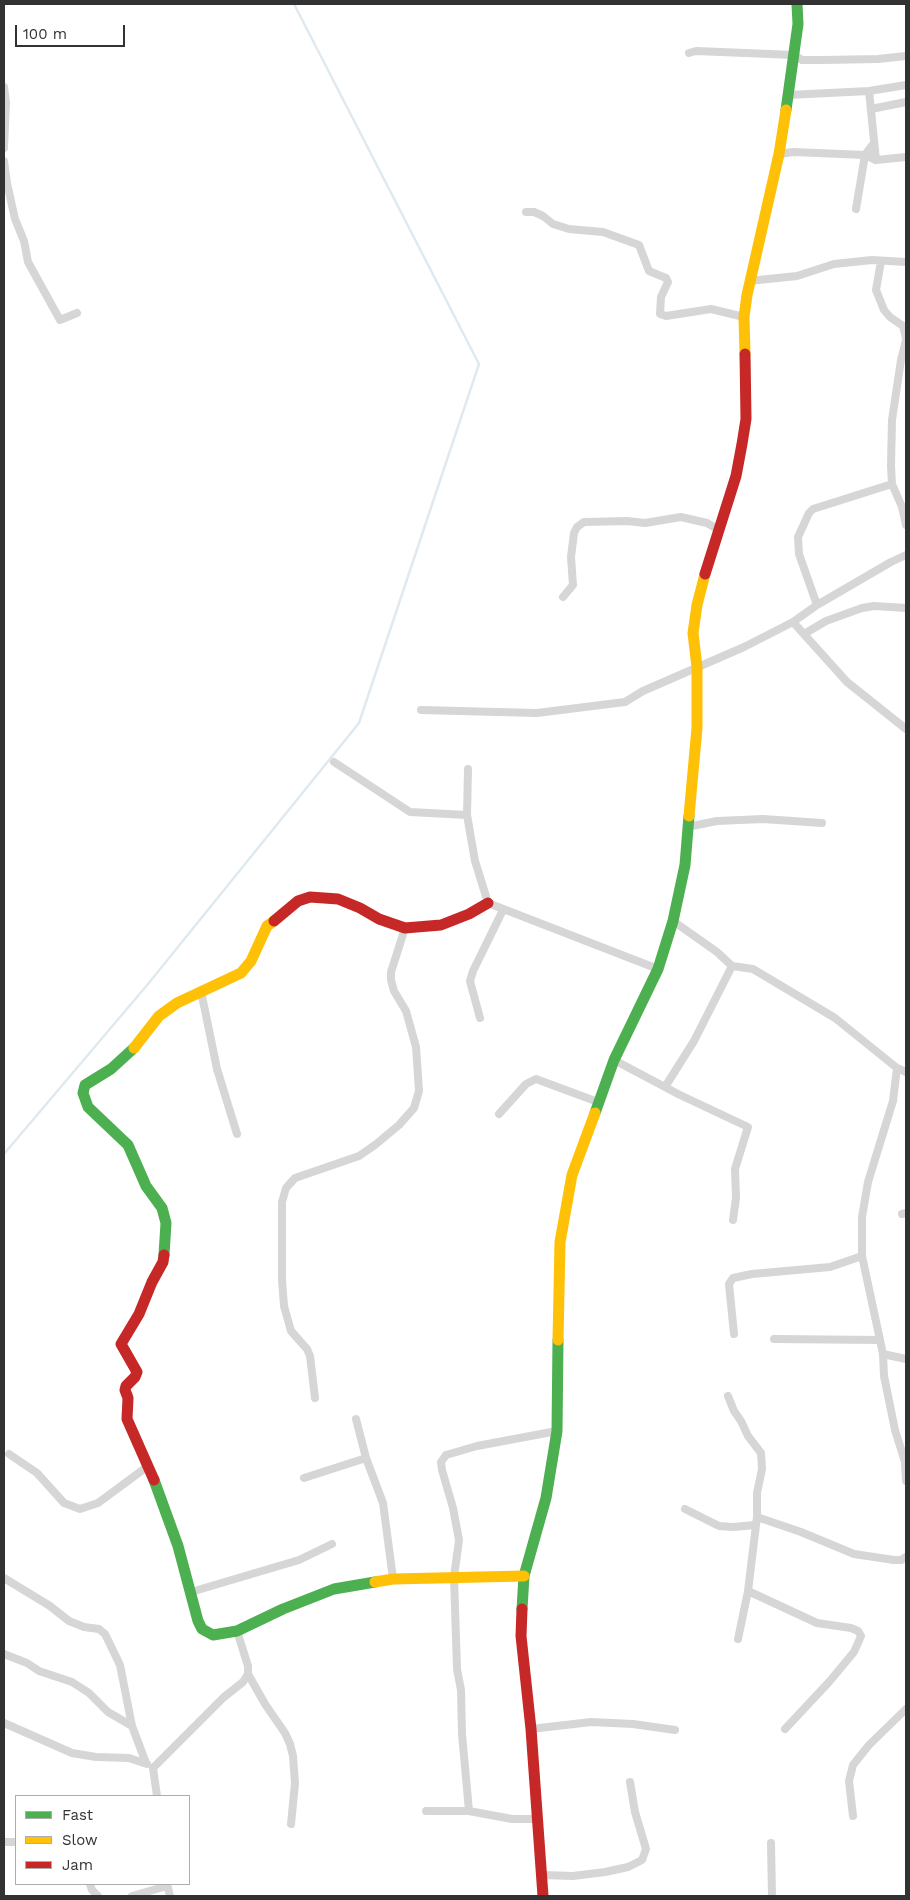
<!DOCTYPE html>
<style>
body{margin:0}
#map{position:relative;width:910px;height:1900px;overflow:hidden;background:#fff;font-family:"Work Sans",sans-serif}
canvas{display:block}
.frame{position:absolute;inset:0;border:5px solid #323232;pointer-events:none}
.legend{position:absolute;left:15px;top:1795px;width:175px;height:90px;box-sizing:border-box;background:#fff;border:1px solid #adadad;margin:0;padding:6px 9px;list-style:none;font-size:15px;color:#323232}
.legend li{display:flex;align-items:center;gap:10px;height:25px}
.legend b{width:25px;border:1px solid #adadad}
.scale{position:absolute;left:15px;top:25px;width:110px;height:22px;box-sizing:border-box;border:2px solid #323232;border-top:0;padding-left:6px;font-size:15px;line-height:18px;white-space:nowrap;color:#323232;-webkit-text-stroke:4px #fff;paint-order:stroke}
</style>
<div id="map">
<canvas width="910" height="1900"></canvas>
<div class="frame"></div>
<ul class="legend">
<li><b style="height:6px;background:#4caf50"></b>Fast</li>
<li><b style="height:6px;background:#ffc107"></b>Slow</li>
<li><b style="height:6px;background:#c62828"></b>Jam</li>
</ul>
<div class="scale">100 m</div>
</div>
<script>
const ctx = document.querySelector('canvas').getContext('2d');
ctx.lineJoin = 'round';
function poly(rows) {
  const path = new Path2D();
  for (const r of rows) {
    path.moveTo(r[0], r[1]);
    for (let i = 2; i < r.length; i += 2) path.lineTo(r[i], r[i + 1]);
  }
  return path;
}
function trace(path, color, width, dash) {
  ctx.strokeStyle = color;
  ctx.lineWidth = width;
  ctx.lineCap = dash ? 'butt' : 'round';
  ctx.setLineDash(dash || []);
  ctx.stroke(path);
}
trace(poly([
 [4,1154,148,984,359,723,479,364,294,4]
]), '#dfe9f0', 2.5);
trace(poly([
 [689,53,696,51,794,55,802,60,823,60,878,59,906,56],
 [4,87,6,102,4,148],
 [869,91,876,160],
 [789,95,869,91,906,85],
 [871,109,906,102],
 [779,154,793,152,865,155,876,160,906,157],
 [4,161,7,183,15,219,24,241,28,262,60,320,77,313],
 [856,209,865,155,874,143],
 [526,212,534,212,543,216,553,224,569,229,603,232,639,245,649,271,666,278,668,282,661,297,660,314,666,316,711,309,744,317],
 [881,261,876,290,884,310,890,317,903,326,906,338],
 [749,281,797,276,834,264,872,260,906,262],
 [906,340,901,360,892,420,891,466,892,484,902,507,906,525],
 [563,597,573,585,571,557,574,533,577,527,584,522,627,521,645,523,681,517,707,523,719,530],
 [817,605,799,554,798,537,809,513,813,509,892,484],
 [793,622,847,682,906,729],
 [804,634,826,621,862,608,874,606,906,608],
 [421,710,537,713,625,702,643,691,744,647,793,622,817,605,891,562,906,555],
 [334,762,410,812,467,815],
 [468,769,467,815,475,861,488,903,658,969],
 [687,827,717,821,763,819,822,823],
 [673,921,717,952,732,966,753,969,835,1018,897,1068,906,1072],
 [201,991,217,1069,237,1134],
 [480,1018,470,981,473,971,503,910],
 [614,1060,680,1095,748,1127,735,1169,736,1198,733,1220],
 [897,1068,893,1101,868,1182,862,1217,862,1256,883,1354,884,1376,895,1430,906,1465],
 [665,1087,694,1041,732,966],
 [499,1114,526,1084,536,1079,598,1102],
 [902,1214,906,1213],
 [734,1334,729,1284,733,1278,752,1274,830,1267,862,1256],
 [774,1339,880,1340],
 [883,1354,906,1359],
 [728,1396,734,1411,741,1421,748,1436,761,1453,762,1469,757,1493,757,1517],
 [315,1398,310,1356,307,1349,291,1331,284,1306,282,1280,282,1202,286,1188,295,1178,359,1156,375,1145,399,1125,414,1108,419,1091,416,1047,406,1011,394,991,391,980,391,972,405,928],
 [356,1419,366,1458,383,1503,393,1579],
 [9,1454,37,1473,64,1503,80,1509,98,1503,148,1466],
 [905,1464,906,1481],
 [304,1478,366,1458],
 [685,1509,719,1526,733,1527,755,1525],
 [4,1578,50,1606,69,1621,84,1627,99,1629,105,1634,120,1665,132,1726,146,1763],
 [748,1591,817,1623,851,1628,858,1631,861,1636,854,1652,829,1682,785,1729],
 [191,1592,299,1560,332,1544],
 [738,1639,748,1591,757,1517,801,1532,854,1554,894,1560,901,1560,906,1557],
 [4,1654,27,1663,39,1671,72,1682,89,1693,108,1712,132,1726],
 [248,1674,265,1704,285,1733,290,1744,293,1756,295,1783,291,1824],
 [4,1723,72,1753,96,1757,129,1758,147,1764],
 [531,1729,591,1722,633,1724,675,1730],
 [157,1796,153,1768,224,1697,243,1682,248,1674,248,1666,237,1631],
 [426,1811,469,1811,512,1819,538,1819],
 [469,1811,462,1734,461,1690,457,1669,454,1577,459,1540,453,1508,442,1470,441,1462,446,1455,477,1446,557,1431],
 [853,1816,849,1781,853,1765,869,1745,906,1709],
 [4,1842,16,1842],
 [771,1843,772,1896],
 [542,1875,573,1876,605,1872,628,1867,642,1860,646,1849,635,1812,630,1782],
 [90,1884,92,1890,98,1896],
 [167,1884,170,1896],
 [132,1896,167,1886]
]), '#d6d6d6', 8);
trace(poly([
 [786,110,798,24,797,4],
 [134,1048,111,1069,85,1085,83,1093,88,1107,128,1145,146,1186,162,1208,166,1223,164,1255],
 [595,1113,614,1060,658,969,673,921,685,865,689,816],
 [154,1480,178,1546,198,1621,202,1629,213,1635,237,1631,283,1609,334,1589,375,1582],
 [522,1609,524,1576,546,1498,557,1431,558,1340]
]), '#4caf50', 11);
trace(poly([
 [745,354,744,317,747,295,779,154,786,110],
 [689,816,697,728,697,667,693,633,697,605,705,574],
 [134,1048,159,1016,177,1003,241,973,251,961,267,926,274,921],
 [558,1340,560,1242,572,1175,595,1113],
 [375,1582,393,1579,524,1576]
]), '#ffc107', 11);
trace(poly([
 [705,574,736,476,742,444,746,419,745,354],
 [274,921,298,901,310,897,338,899,360,908,379,919,405,928,441,925,469,914,488,903],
 [154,1480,127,1419,128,1398,125,1390,126,1386,135,1377,137,1372,121,1344,139,1314,152,1282,163,1262,164,1255],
 [522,1609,521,1636,531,1729,543,1896]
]), '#c62828', 11);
</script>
